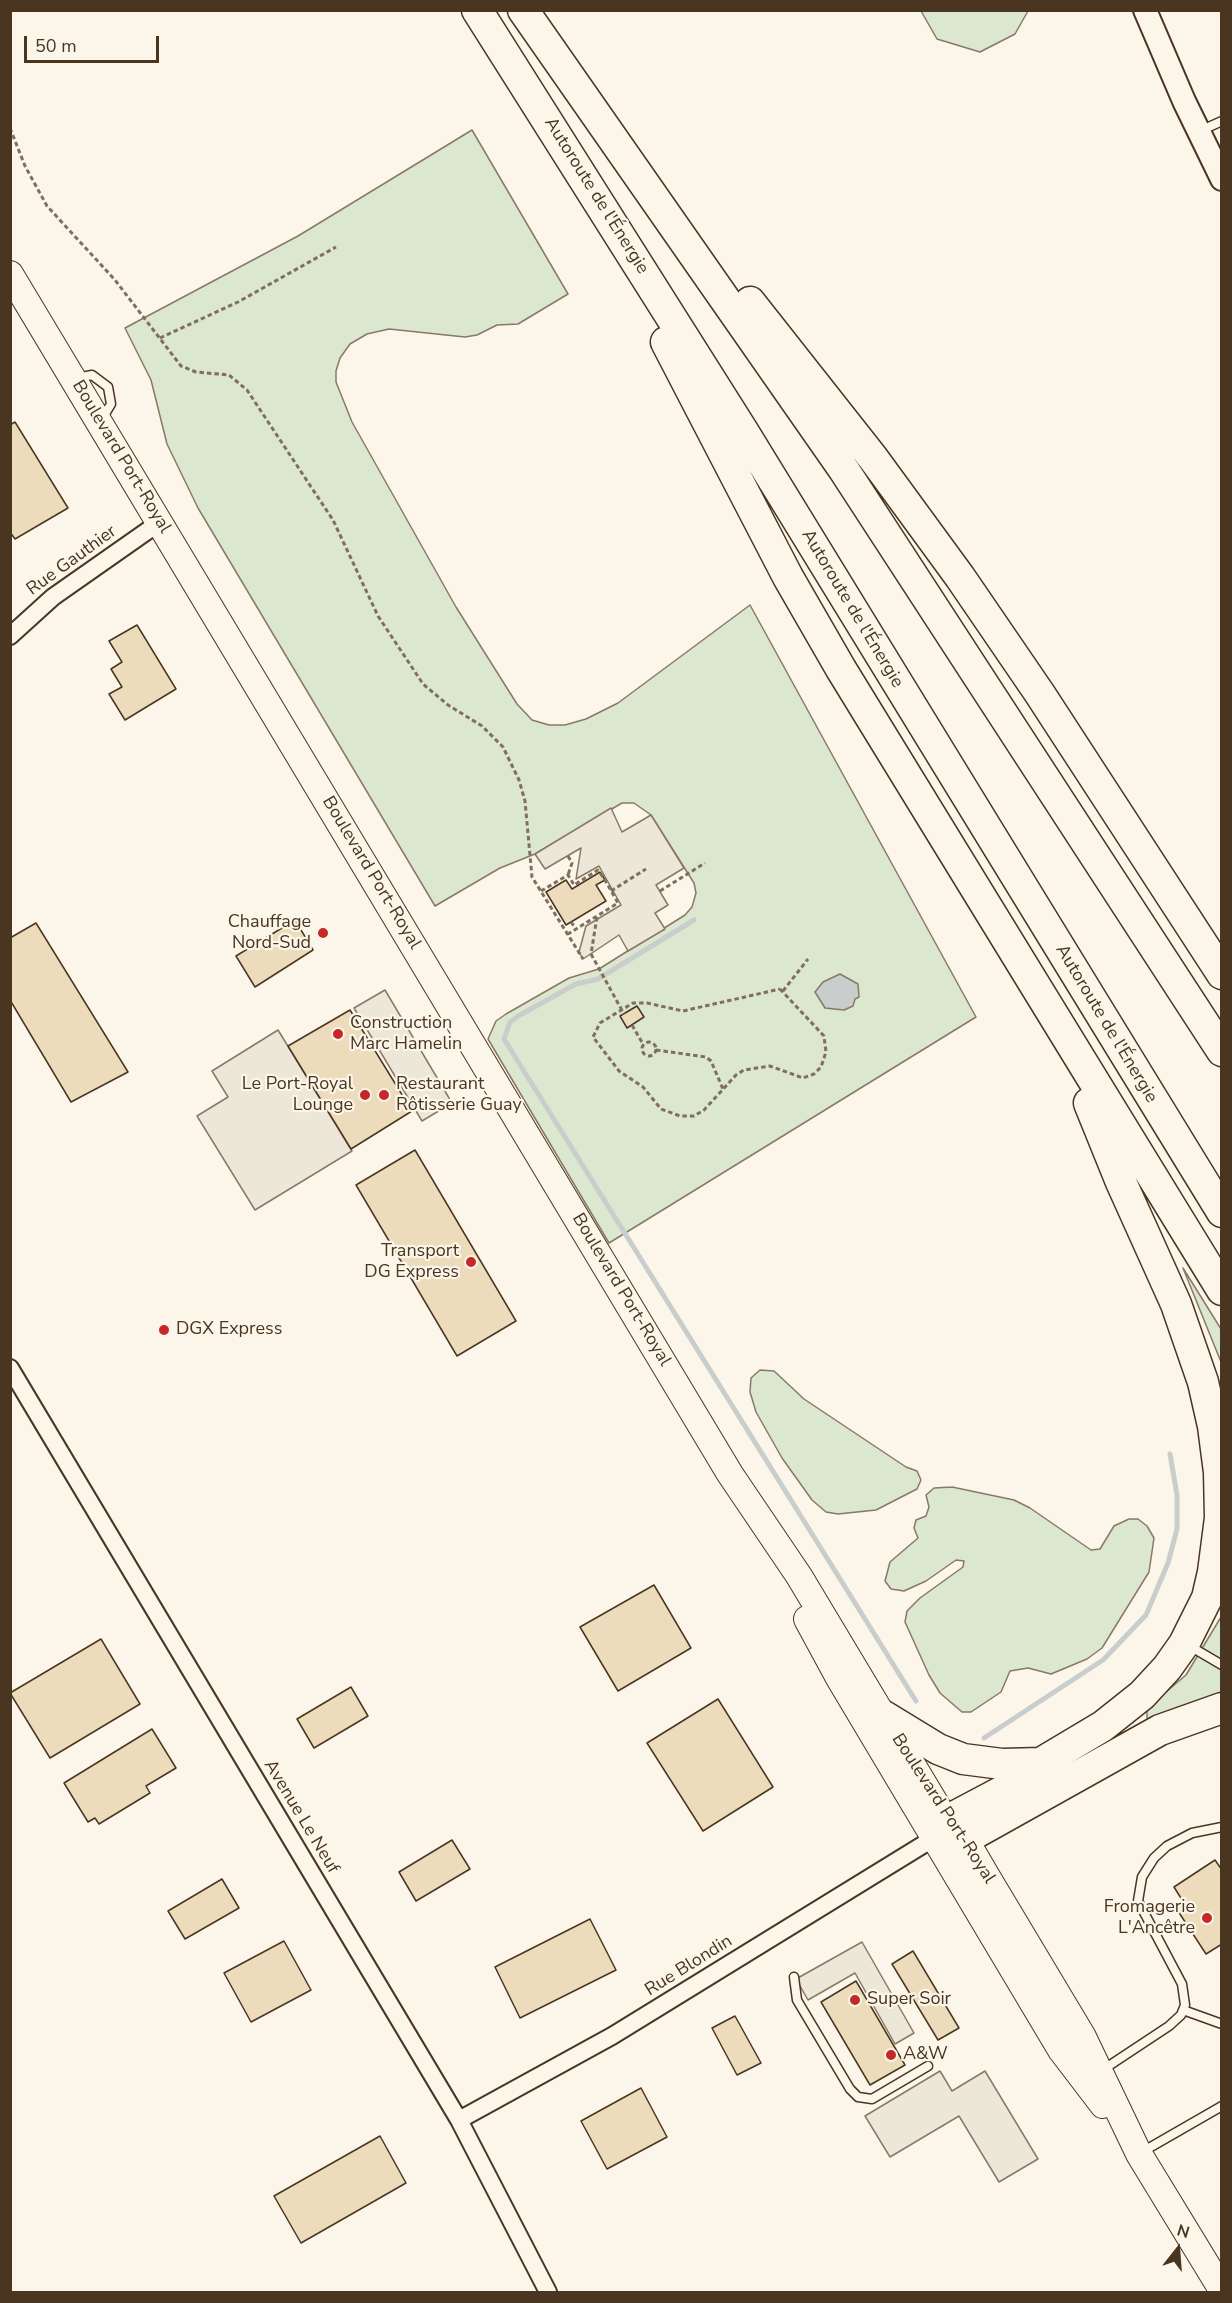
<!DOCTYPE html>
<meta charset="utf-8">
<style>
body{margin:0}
#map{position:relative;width:1232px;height:2303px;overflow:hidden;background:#fbf6e9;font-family:"Nunito Sans",sans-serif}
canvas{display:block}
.frame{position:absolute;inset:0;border:12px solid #4a3520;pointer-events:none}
.north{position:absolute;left:1148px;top:2219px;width:60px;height:60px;-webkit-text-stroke:4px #fbf6e9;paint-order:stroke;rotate:17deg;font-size:16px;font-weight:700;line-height:24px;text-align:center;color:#4a3520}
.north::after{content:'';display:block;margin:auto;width:21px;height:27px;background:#4a3520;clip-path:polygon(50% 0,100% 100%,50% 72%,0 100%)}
.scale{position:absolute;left:24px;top:36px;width:135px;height:27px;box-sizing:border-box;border:3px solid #4a3520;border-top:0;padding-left:8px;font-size:18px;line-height:21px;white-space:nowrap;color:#4a3520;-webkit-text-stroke:4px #fbf6e9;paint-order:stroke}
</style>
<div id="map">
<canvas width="1232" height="2303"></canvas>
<div class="frame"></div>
<div class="north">N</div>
<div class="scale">50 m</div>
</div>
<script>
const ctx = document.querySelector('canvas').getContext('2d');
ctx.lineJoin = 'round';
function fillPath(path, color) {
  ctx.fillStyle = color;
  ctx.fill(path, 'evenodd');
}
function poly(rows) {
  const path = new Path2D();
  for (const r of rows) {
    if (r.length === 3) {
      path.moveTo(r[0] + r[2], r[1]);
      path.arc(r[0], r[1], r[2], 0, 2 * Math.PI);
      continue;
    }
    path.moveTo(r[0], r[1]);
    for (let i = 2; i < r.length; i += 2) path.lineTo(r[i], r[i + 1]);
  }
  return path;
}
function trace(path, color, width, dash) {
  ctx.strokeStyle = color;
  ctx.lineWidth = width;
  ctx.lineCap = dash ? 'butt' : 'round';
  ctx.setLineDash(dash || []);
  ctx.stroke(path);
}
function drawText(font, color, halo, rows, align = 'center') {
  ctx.font = font + ' "Nunito Sans",sans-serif';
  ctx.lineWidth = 4.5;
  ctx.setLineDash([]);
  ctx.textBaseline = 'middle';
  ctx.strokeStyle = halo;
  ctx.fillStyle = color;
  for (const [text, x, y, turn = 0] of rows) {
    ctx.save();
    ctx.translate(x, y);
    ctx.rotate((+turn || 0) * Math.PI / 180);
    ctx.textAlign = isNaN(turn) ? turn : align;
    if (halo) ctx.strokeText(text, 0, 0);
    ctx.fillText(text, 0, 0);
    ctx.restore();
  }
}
const green = poly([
 [921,11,1028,11,1015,34,980,52,937,39,921,11],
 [472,130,568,294,518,324,497,325,477,335,465,337,389,329,367,334,350,344,340,358,336,371,336,382,352,422,456,607,517,704,532,720,549,725,565,725,586,719,618,703,750,605,976,1017,609,1243,488,1039,496,1021,506,1014,569,978,599,969,685,915,692,907,696,893,694,883,651,815,634,803,622,803,535,854,500,868,435,906,198,508,167,444,151,380,125,328,298,236,472,130],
 [1183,1268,1221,1329,1221,1362,1183,1268],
 [760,1370,774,1371,804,1399,906,1467,917,1471,921,1480,917,1489,876,1510,838,1514,826,1512,812,1500,782,1458,756,1412,750,1392,751,1378,760,1370],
 [952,1487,1014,1500,1030,1508,1091,1550,1100,1549,1114,1526,1129,1519,1138,1519,1147,1526,1154,1538,1149,1572,1102,1648,1087,1659,1051,1674,1028,1668,1010,1671,1001,1692,971,1712,962,1712,940,1693,929,1675,905,1622,907,1611,920,1598,963,1567,964,1561,956,1560,926,1581,904,1591,891,1589,885,1581,890,1562,918,1538,914,1528,916,1520,926,1516,929,1507,926,1495,934,1488,952,1487],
 [1221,1617,1221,1699,1152,1722,1147,1718,1147,1708,1186,1675,1221,1617]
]);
fillPath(green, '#dce7d0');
trace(green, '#887966', 1.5);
const parking = poly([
 [611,808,622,832,651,815,684,868,656,885,668,905,655,913,665,929,628,951,619,935,583,959,579,952,586,926,621,905,599,866,576,879,581,848,545,869,535,854,611,808],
 [385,990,452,1103,422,1121,354,1008,385,990],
 [278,1030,352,1151,255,1210,197,1116,228,1097,212,1071,278,1030],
 [862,1942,914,2033,895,2044,855,1973,808,2000,796,1979,862,1942],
 [940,2071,952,2091,985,2071,1038,2159,999,2182,959,2116,890,2157,865,2116,940,2071]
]);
fillPath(parking, '#ede7d9');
trace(parking, '#887966', 1.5);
const water = poly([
 [840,974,858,984,859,997,855,999,853,1006,844,1010,825,1008,815,992,823,982,840,974]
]);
fillPath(water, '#c9cecd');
trace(water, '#887966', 1.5);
trace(poly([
 [694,920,598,979,576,984,520,1015,510,1022,504,1039,916,1701],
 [984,1738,1103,1660,1146,1615,1168,1563,1177,1529,1177,1495,1170,1454]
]), '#c9cecd', 5);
const building = poly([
 [15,422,68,508,15,539,10,532,10,425,15,422],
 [137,625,176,689,125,720,109,694,122,687,111,669,122,662,109,641,137,625],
 [600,872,605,880,596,885,606,901,566,925,546,892,566,880,572,889,600,872],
 [295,920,313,950,255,987,236,956,295,920],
 [36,923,128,1072,71,1102,10,1000,10,938,36,923],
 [637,1006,644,1017,627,1028,620,1016,637,1006],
 [350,1010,412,1111,351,1149,288,1046,350,1010],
 [415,1150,516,1321,457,1356,356,1185,415,1150],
 [654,1585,691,1648,618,1691,580,1627,654,1585],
 [101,1639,140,1704,50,1758,10,1693,101,1639],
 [351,1687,368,1716,314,1748,297,1719,351,1687],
 [718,1699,773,1787,703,1831,647,1743,718,1699],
 [152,1729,176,1768,146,1786,150,1793,99,1824,95,1818,88,1822,64,1783,152,1729],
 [452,1840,470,1869,416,1901,399,1872,452,1840],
 [1215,1860,1222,1870,1222,1944,1206,1954,1176,1908,1184,1903,1174,1887,1215,1860],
 [222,1879,239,1908,185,1939,168,1911,222,1879],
 [590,1919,616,1970,520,2018,495,1967,590,1919],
 [284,1941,311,1990,251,2022,224,1973,284,1941],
 [913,1951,959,2028,938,2040,892,1964,913,1951],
 [856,1981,905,2065,870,2085,821,2002,856,1981],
 [735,2016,761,2063,737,2075,712,2028,735,2016],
 [641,2088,667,2137,607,2169,581,2121,641,2088],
 [380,2136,406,2183,301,2243,274,2196,380,2136]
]);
fillPath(building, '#ecdcbc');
trace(building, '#4a3520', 1.5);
const lane = poly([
 [1200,131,1222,121],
 [77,378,92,375,108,387,111,404,102,419],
 [1188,1645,1222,1665],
 [794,1977,797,2000,850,2089,858,2097,872,2099,928,2066],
 [1183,2010,1222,2024],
 [1101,2071,1169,2026,1181,2015,1185,2005,1182,1984,1138,1901,1142,1877,1154,1858,1167,1846,1192,1833,1222,1827],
 [1142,2152,1222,2106]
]);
const street = poly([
 [10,636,53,597,160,522],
 [10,1368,459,2120,548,2292],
 [459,2120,612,2036,934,1838]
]);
const secondary = poly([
 [1145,10,1184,101,1222,179]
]);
const primary = poly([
 [10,274,730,1474,799,1576,946,1821,965,1839,986,1875,1083,2037,1139,2154,1222,2290],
 [807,1619,839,1678,1061,2050,1103,2105]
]);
const highway = poly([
 [477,10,743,431,1222,1212],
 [523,10,844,470,1222,1051],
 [750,302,873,458,960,577,1040,694,1222,974],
 [666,342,788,577,841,669,1222,1290],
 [884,1716,938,1749,963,1759,1002,1764,1041,1763],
 [934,1838,946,1821,1012,1786,1041,1763,1103,1726,1142,1695,1167,1668,1184,1644,1207,1598,1213,1572,1220,1518,1219,1472,1213,1426,1203,1382,1176,1304,1121,1182,1089,1103],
 [934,1838,965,1839,1160,1730,1222,1708]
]);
trace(lane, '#4a3520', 11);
trace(street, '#4a3520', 20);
trace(secondary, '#4a3520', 26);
trace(primary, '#4a3520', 28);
trace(highway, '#4a3520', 33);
trace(poly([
 [10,128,25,166,47,206,115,280,181,366,196,372,229,375,247,390,333,520,378,616,423,684,448,705,482,726,503,747,519,780,525,801,532,877,583,959],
 [160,338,238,302,336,247],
 [568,856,572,863,568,875],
 [541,891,568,875,574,885,598,870,605,880,618,903,568,934],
 [611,891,646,869],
 [660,891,705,863],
 [597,917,591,954,624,1014],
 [571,922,576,929],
 [780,989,824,1036,826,1052,821,1067,814,1074,803,1078,770,1066,744,1070,736,1075,704,1110,694,1116,680,1116,661,1109,643,1087,619,1071,593,1037,600,1023,633,1003,647,1003,683,1011,780,989],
 [783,991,808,959],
 [632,1025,643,1044],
 [649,1049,7],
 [656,1050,706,1057,711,1061,723,1089]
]), '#7f6f5c', 3, [4.5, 3]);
trace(lane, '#fbf6e9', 8);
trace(street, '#fbf6e9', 16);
trace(secondary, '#fbf6e9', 22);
trace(primary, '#fbf6e9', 26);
trace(highway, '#fbf6e9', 30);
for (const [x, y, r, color] of [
 [323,933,6,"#c62828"],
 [338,1034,6,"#c62828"],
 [365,1095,6,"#c62828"],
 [384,1095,6,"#c62828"],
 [471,1262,6,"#c62828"],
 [164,1330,6,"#c62828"],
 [1207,1918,6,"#c62828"],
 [855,2000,6,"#c62828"],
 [891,2055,6,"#c62828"]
]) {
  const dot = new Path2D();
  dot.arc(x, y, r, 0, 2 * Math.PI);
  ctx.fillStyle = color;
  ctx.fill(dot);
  trace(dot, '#fbf6e9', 2);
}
drawText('18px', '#4a3520', '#fbf6e9', [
 ["Autoroute de l'Énergie",596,196,58],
 ["Boulevard Port-Royal",121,457,59],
 ["Rue Gauthier",72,561,-36],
 ["Autoroute de l'Énergie",852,609,59],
 ["Boulevard Port-Royal",371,873,59],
 ["Autoroute de l'Énergie",1106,1024,59],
 ["Boulevard Port-Royal",621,1290,59],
 ["Boulevard Port-Royal",943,1809,57],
 ["Avenue Le Neuf",301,1817,59],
 ["Rue Blondin",689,1966,-32]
]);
drawText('18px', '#4a3520', '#fbf6e9', [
 ["Chauffage",311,923,"right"],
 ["Nord-Sud",311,944,"right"],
 ["Construction",350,1024],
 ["Marc Hamelin",350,1045],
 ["Le Port-Royal",353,1085,"right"],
 ["Lounge",353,1106,"right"],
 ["Restaurant",396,1085],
 ["Rôtisserie Guay",396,1106],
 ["Transport",459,1252,"right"],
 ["DG Express",459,1273,"right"],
 ["DGX Express",176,1330],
 ["Fromagerie",1195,1908,"right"],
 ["L'Ancêtre",1195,1929,"right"],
 ["Super Soir",867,2000],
 ["A&W",903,2055]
], 'left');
</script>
